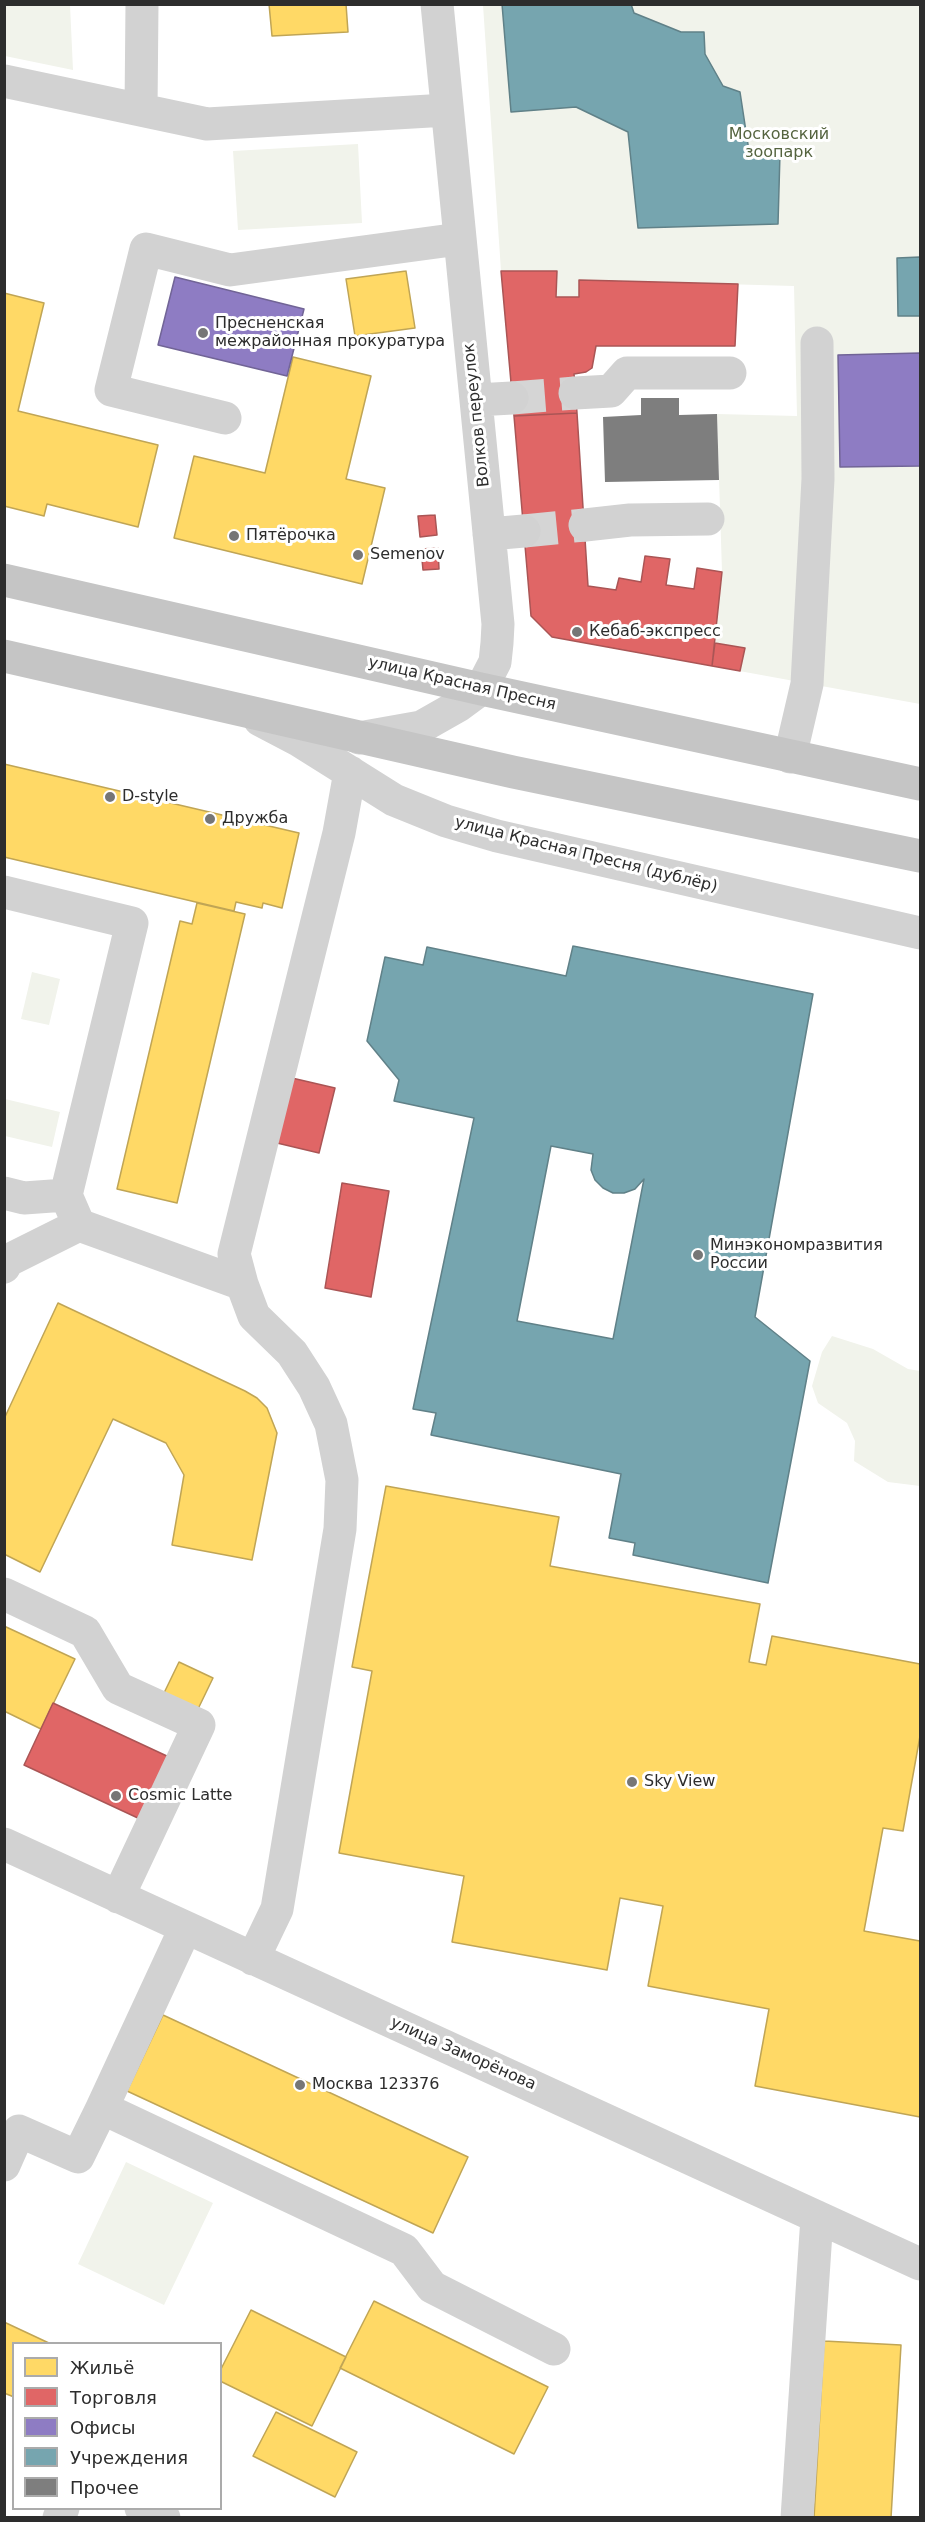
<!DOCTYPE html>
<meta charset="utf-8">
<style>
body{margin:0}
#map{position:relative;width:925px;height:2522px;overflow:hidden;background:#fff;font-family:"DejaVu Sans",sans-serif}
canvas{display:block}
.frame{position:absolute;inset:0;border:6px solid #2d2d2d;pointer-events:none}
.legend{position:absolute;left:12px;top:2342px;width:210px;height:168px;box-sizing:border-box;background:#fff;border:2px solid #ababab;margin:0;padding:8px 10px;list-style:none;font-size:18px;color:#2d2d2d}
.legend li{display:flex;align-items:center;gap:12px;height:30px}
.legend b{width:30px;border:2px solid #ababab}
</style>
<div id="map">
<canvas width="925" height="2522"></canvas>
<div class="frame"></div>
<ul class="legend">
<li><b style="height:16px;background:#ffd966"></b>Жильё</li>
<li><b style="height:16px;background:#e06666"></b>Торговля</li>
<li><b style="height:16px;background:#8e7cc3"></b>Офисы</li>
<li><b style="height:16px;background:#76a5af"></b>Учреждения</li>
<li><b style="height:16px;background:#7e7e7e"></b>Прочее</li>
</ul>
</div>
<script>
const ctx = document.querySelector('canvas').getContext('2d');
ctx.lineJoin = 'round';
function fillPath(path, color) {
  ctx.fillStyle = color;
  ctx.fill(path, 'evenodd');
}
function poly(rows) {
  const path = new Path2D();
  for (const r of rows) {
    path.moveTo(r[0], r[1]);
    for (let i = 2; i < r.length; i += 2) path.lineTo(r[i], r[i + 1]);
  }
  return path;
}
function trace(path, color, width, dash) {
  ctx.strokeStyle = color;
  ctx.lineWidth = width;
  ctx.lineCap = dash ? 'butt' : 'round';
  ctx.setLineDash(dash || []);
  ctx.stroke(path);
}
function drawText(font, color, halo, rows, align = 'center') {
  ctx.font = font + ' "DejaVu Sans",sans-serif';
  ctx.lineWidth = 6;
  ctx.setLineDash([]);
  ctx.textBaseline = 'middle';
  ctx.strokeStyle = halo;
  ctx.fillStyle = color;
  for (const [text, x, y, turn = 0] of rows) {
    ctx.save();
    ctx.translate(x, y);
    ctx.rotate((+turn || 0) * Math.PI / 180);
    ctx.textAlign = isNaN(turn) ? turn : align;
    if (halo) ctx.strokeText(text, 0, 0);
    ctx.fillText(text, 0, 0);
    ctx.restore();
  }
}
fillPath(poly([
 [4,5,70,5,73,70,5,56],
 [483,5,920,5,920,704,712,666,722,572,717,414,797,416,794,286,580,280,579,297,556,297,557,271,501,271],
 [358,144,362,223,238,230,233,151],
 [32,972,60,979,49,1025,21,1019],
 [5,1099,60,1112,52,1147,5,1136],
 [832,1336,873,1349,908,1369,920,1371,920,1486,888,1482,854,1461,855,1441,847,1423,818,1403,812,1386,822,1352],
 [126,2162,213,2203,164,2305,78,2264]
]), '#f1f3eb');
const homes = poly([
 [269,4,346,4,348,32,272,36,269,4],
 [406,271,415,328,355,336,346,279,406,271],
 [4,293,44,303,18,411,158,445,138,527,47,504,44,516,4,506,4,293],
 [293,357,371,376,346,479,385,488,362,584,174,538,194,456,265,473,293,357],
 [4,764,299,833,282,908,263,903,262,908,236,902,234,911,4,857,4,764],
 [197,903,245,914,177,1203,117,1189,180,921,192,924,197,903],
 [58,1303,245,1391,257,1398,267,1408,277,1433,252,1560,172,1545,184,1475,166,1443,113,1419,40,1572,4,1554,4,1419,58,1303],
 [386,1486,559,1517,550,1566,760,1604,749,1662,766,1665,772,1636,920,1664,920,1736,903,1831,883,1828,864,1931,920,1941,920,2117,755,2086,769,2009,648,1986,663,1906,620,1898,607,1970,452,1942,464,1876,339,1853,372,1671,352,1667,386,1486],
 [4,1626,75,1659,41,1729,4,1711,4,1626],
 [179,1662,213,1678,198,1709,164,1693,179,1662],
 [163,2015,468,2157,433,2233,127,2091,163,2015],
 [374,2301,548,2387,514,2454,340,2368,374,2301],
 [251,2310,346,2357,312,2426,220,2381,220,2371,251,2310],
 [4,2322,51,2344,14,2344,14,2397,4,2393,4,2322],
 [824,2341,901,2345,891,2518,814,2518,824,2341],
 [276,2412,357,2452,335,2497,253,2456,276,2412]
]);
fillPath(homes, '#ffd966');
trace(homes, '#c0a555', 1.5);
const shops = poly([
 [501,271,557,271,556,297,579,297,579,280,738,284,735,346,596,346,592,368,586,372,574,374,577,413,514,416,501,271],
 [577,413,588,586,616,590,619,578,641,582,645,556,670,559,666,585,694,589,697,568,722,572,712,666,552,637,531,616,514,416,577,413],
 [435,515,437,535,420,537,418,516,435,515],
 [438,548,439,569,423,570,421,549,438,548],
 [715,643,745,648,740,671,712,666,715,643],
 [292,1078,335,1088,319,1153,277,1143,292,1078],
 [342,1183,389,1191,371,1297,325,1288,342,1183],
 [53,1703,169,1757,140,1819,24,1765,53,1703]
]);
fillPath(shops, '#e06666');
trace(shops, '#a55', 1.5);
const offices = poly([
 [175,277,304,309,287,376,158,345,175,277],
 [920,353,920,466,840,467,838,355,920,353]
]);
fillPath(offices, '#8e7cc3');
trace(offices, '#716496', 1.5);
const public = poly([
 [502,4,631,4,634,13,681,32,704,32,705,54,723,86,740,92,749,151,780,153,778,224,638,228,628,132,576,107,511,112,502,4],
 [920,257,920,316,898,316,897,258,920,257],
 [573,946,813,994,755,1317,810,1361,768,1583,633,1555,635,1543,609,1538,621,1474,431,1435,436,1413,413,1409,474,1118,394,1101,399,1080,367,1041,385,957,423,965,427,947,566,976,573,946],
 [551,1146,593,1154,591,1170,595,1180,603,1188,613,1193,624,1193,635,1189,644,1179,613,1339,517,1321,551,1146]
]);
fillPath(public, '#76a5af');
trace(public, '#608188', 1.5);
fillPath(poly([
 [641,398,679,398,679,415,717,414,719,480,605,482,603,417,641,415]
]), '#7e7e7e');
trace(poly([
 [512,398,575,393],
 [524,531,585,525]
]), '#d5d5d5', 33, [33, 16]);
trace(poly([
 [4,81,207,124,447,110],
 [141,110,142,4],
 [575,393,611,391,627,373,730,373],
 [476,400,512,398],
 [225,418,111,390,146,249,230,270,459,239],
 [585,525,630,520,708,519],
 [489,534,524,531],
 [260,720,300,741,394,800,446,821,497,836,920,933],
 [359,738,421,727,458,706,481,689,495,662,497,643,498,624,437,4],
 [790,757,807,684,818,479,817,343],
 [4,892,132,923,66,1195,79,1225,242,1284],
 [4,1193,24,1198,66,1195],
 [4,1267,7,1261,79,1225],
 [4,1594,85,1632,118,1688,199,1725,118,1897],
 [4,1844,920,2264],
 [185,1929,102,2108,404,2250,432,2287,554,2349],
 [253,1959,277,1909,340,1529,342,1480,331,1424,314,1387,292,1353,254,1316,242,1284,234,1254,339,833,350,772],
 [4,2165,19,2131,78,2157,102,2108],
 [141,2508,164,2518],
 [59,2518,63,2508],
 [797,2518,817,2217]
]), '#d2d2d2', 33);
trace(poly([
 [4,580,481,689,920,784],
 [4,656,513,772,920,856]
]), '#c5c5c5', 33);
for (const [x, y, r, color] of [
 [203,333,6,"#767676"],
 [234,536,6,"#767676"],
 [358,555,6,"#767676"],
 [577,632,6,"#767676"],
 [110,797,6,"#767676"],
 [210,819,6,"#767676"],
 [698,1255,6,"#767676"],
 [632,1782,6,"#767676"],
 [116,1796,6,"#767676"],
 [300,2085,6,"#767676"]
]) {
  const dot = new Path2D();
  dot.arc(x, y, r, 0, 2 * Math.PI);
  ctx.fillStyle = color;
  ctx.fill(dot);
  trace(dot, '#fff', 2);
}
drawText('16px', '#55643f', '#fff', [
 ["Московский",779,135],
 ["зоопарк",779,153]
]);
drawText('16px', '#2d2d2d', '#fff', [
 ["Пресненская",215,324],
 ["межрайонная прокуратура",215,342],
 ["Пятёрочка",246,536],
 ["Semenov",370,555],
 ["Кебаб-экспресс",589,632],
 ["D-style",122,797],
 ["Дружба",222,819],
 ["Минэкономразвития",710,1246],
 ["России",710,1264],
 ["Sky View",644,1782],
 ["Cosmic Latte",128,1796],
 ["Москва 123376",312,2085]
], 'left');
drawText('16px', '#2d2d2d', '#fff', [
 ["Волков переулок",477,415,-96],
 ["улица Красная Пресня",462,684,13],
 ["улица Красная Пресня (дублёр)",586,855,14],
 ["улица Заморёнова",463,2054,24]
]);
</script>
